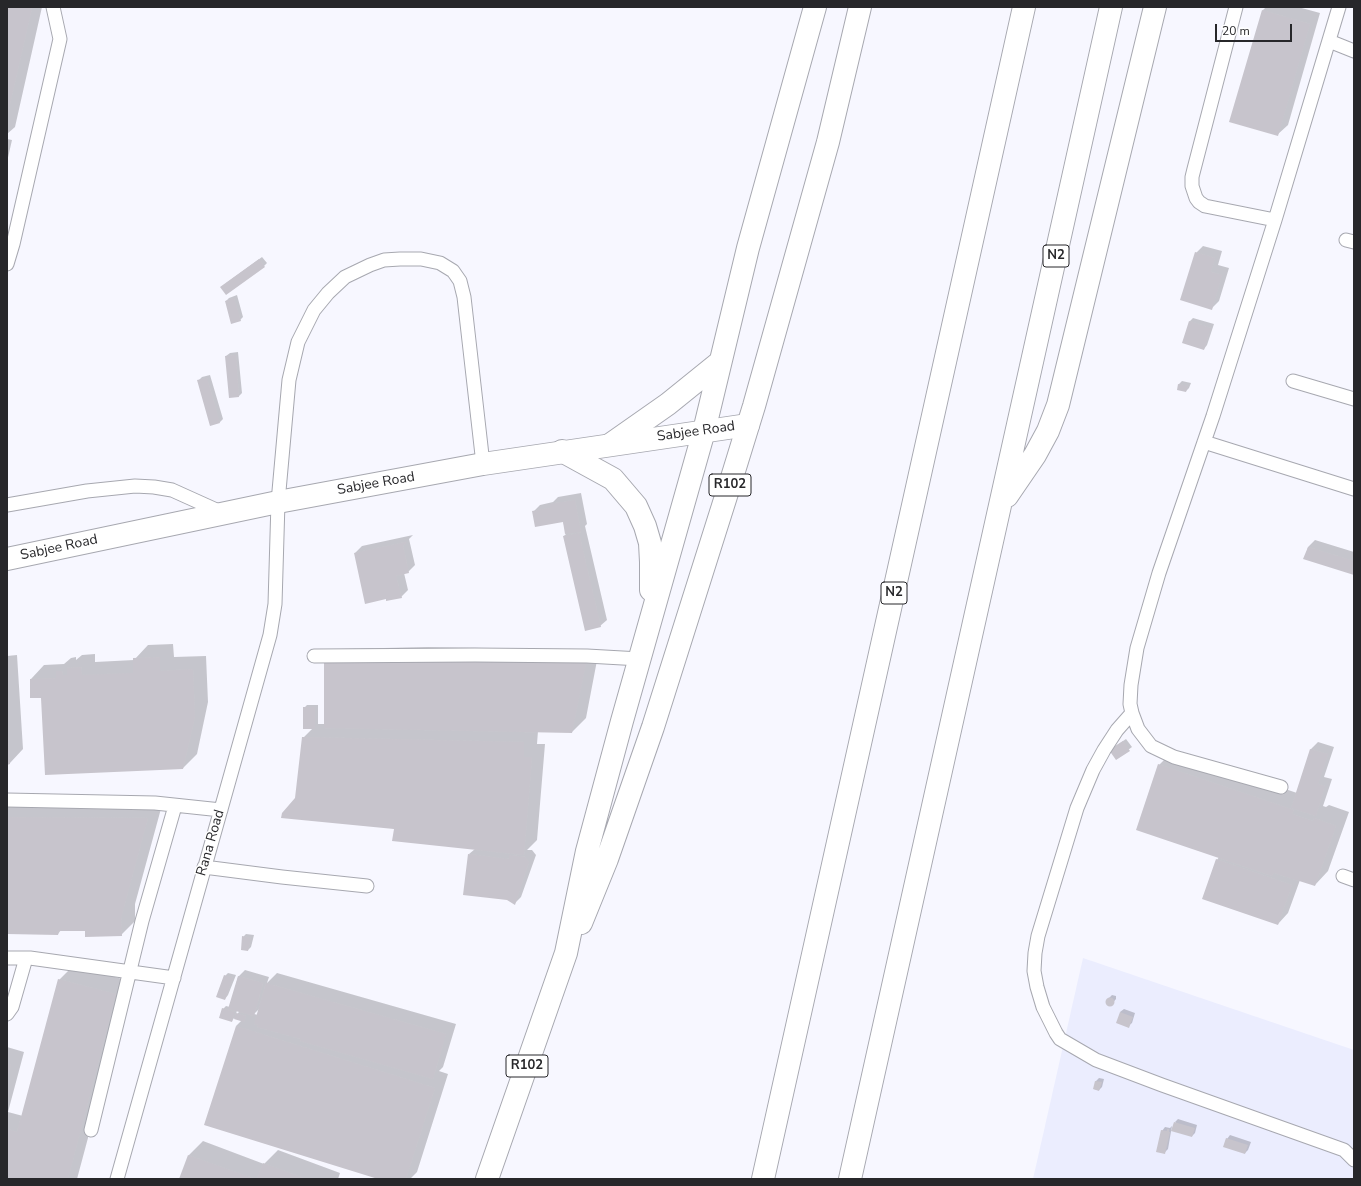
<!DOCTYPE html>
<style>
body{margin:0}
#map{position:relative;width:1361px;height:1186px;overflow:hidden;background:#f7f7ff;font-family:"Nunito Sans",sans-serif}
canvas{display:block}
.frame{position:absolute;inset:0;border:8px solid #27272a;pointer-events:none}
.scale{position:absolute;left:1215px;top:24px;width:77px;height:18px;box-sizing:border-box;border:2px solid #27272a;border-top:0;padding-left:5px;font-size:12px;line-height:14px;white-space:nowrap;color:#27272a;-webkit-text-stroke:3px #fff;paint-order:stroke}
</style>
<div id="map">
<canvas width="1361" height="1186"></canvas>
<div class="frame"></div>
<div class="scale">20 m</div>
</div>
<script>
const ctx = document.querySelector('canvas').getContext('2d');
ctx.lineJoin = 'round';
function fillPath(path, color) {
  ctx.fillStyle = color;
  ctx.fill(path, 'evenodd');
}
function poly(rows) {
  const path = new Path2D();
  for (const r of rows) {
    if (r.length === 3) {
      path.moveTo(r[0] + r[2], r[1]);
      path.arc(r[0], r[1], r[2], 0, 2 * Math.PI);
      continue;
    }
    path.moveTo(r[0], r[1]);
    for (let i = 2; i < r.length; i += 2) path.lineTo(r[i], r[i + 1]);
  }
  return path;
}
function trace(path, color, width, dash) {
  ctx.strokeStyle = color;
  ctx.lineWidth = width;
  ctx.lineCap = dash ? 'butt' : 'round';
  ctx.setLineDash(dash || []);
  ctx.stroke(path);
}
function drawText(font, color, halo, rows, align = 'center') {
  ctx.font = font + ' "Nunito Sans",sans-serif';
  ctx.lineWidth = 3;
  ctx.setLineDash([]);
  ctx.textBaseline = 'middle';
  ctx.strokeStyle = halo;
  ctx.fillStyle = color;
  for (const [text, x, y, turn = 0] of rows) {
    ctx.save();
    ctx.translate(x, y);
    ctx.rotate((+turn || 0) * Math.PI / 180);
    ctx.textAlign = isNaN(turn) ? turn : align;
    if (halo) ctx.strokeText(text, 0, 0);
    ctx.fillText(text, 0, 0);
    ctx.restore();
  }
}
fillPath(poly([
 [1083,958,1354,1050,1354,1179,1033,1179]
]), '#ebedfe');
fillPath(poly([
 [7,7,42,7,15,127,7,134],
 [1266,7,1298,7,1320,13,1288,125,1277,135,1263,10],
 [7,139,12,140,7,162],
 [1203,246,1222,251,1218,265,1229,268,1219,301,1212,308,1196,253],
 [262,257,267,263,264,266,225,284],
 [237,295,243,317,240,320,226,301,229,298],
 [1193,318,1214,324,1207,345,1204,349,1183,342,1190,321],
 [238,352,242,393,239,396,230,397,226,356,230,353],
 [210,375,223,419,220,422,211,425,198,381,202,377],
 [1182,381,1191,383,1189,388,1186,391,1178,389,1179,384],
 [581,493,587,524,585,526,607,620,600,626,564,536,566,534,563,521,533,512,540,505,553,502,558,497],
 [413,535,409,539,415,565,408,572,404,573,408,590,401,597,355,553,362,546],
 [1315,540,1354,552,1354,574,1305,559,1308,547],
 [173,644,174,657,206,656,208,702,197,754,183,768,42,697,31,679,44,665,64,664,71,658,76,657,76,660,82,655,95,654,95,662,134,660,148,645],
 [428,647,599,650,586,718,572,732,538,731,537,744,545,744,537,840,527,850,532,850,536,855,521,897,515,903,469,854,475,849,395,829,296,798,303,738,313,728,304,708,307,705,318,705,318,724,325,724,325,663,339,649],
 [17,655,23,749,10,763,7,764,7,656],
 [1126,739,1132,747,1116,759,1114,747],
 [1318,742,1334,747,1324,777,1332,779,1323,806,1326,807,1329,805,1349,812,1328,871,1315,885,1300,880,1288,913,1278,924,1217,860,1219,857,1159,765,1173,751,1297,793,1311,749],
 [7,804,162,805,135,904,135,921,121,935,86,930,61,930,58,934,7,933],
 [246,934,254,935,251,947,248,950,243,937],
 [73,966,130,981,77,1179,7,1179,7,1047,24,1052,8,1112,23,1116,59,980],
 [245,970,269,977,267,983,277,973,456,1024,443,1067,439,1071,448,1074,417,1172,410,1179,381,1179,236,1026,242,1020,234,1018,232,1021,223,1009,226,1006,230,1007,238,977],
 [260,1008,258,1015,254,1014],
 [237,1010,240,1011,236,1015],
 [228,973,236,975,228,995,225,999,225,976],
 [1112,995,1116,996,1116,999,1111,1005,1108,1005,1107,1000],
 [1124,1009,1135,1013,1132,1023,1128,1026,1120,1012],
 [1099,1078,1104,1079,1102,1087,1099,1090,1094,1089,1096,1081],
 [1178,1119,1197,1125,1195,1133,1192,1136,1175,1122],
 [1172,1126,1168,1149,1165,1152,1162,1131,1165,1127,1170,1128],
 [1230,1135,1251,1142,1248,1150,1245,1153,1227,1139],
 [203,1141,264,1164,278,1150,340,1173,338,1179,180,1179,189,1155]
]), '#0003');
fillPath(poly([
 [7,7,32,8,8,113,7,113],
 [1262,10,1310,24,1278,136,1229,122],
 [1195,252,1215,258,1211,272,1222,275,1212,310,1180,300],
 [259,259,265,267,226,295,220,287],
 [234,298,241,321,231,324,225,301],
 [1189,321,1211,328,1204,350,1182,343],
 [236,355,239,397,229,398,225,356],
 [207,378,220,423,210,426,197,380],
 [1178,384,1188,386,1186,392,1177,390],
 [575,500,581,532,565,534,563,522,535,527,532,511,550,508,550,504],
 [579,533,601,627,585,631,563,536],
 [406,542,406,544,403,545,409,573,396,576,402,598,386,601,386,599,365,604,354,553],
 [1308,547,1354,561,1354,575,1303,559],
 [160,657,160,671,193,669,195,717,183,769,45,775,41,698,30,698,30,679,56,678,56,671,62,671,63,675,67,675,67,668,81,667,82,675,133,673,133,658],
 [413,660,586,663,572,733,324,728,324,662],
 [303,707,315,707,315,729,303,729],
 [7,737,8,737,10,764,7,765],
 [302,737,524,742,524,757,532,757,524,855,392,841,394,829,281,818,282,813,295,798],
 [1123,741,1130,751,1116,760,1109,750],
 [1310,749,1328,754,1318,784,1325,786,1316,816,1291,808],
 [1158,764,1294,810,1292,814,1313,821,1314,818,1336,826,1315,886,1274,873,1272,876,1136,830],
 [7,817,148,818,121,918,122,936,85,937,85,931,59,931,58,935,7,934],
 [468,854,509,859,509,855,525,857,529,862,515,905,507,900,463,895],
 [1216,859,1292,885,1278,925,1202,899],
 [242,936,251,938,248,951,241,950],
 [224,975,233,978,225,1000,216,997],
 [238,976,263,983,254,1016,228,1009],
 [58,979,116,994,68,1179,7,1179,7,1129,17,1132],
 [266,983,446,1034,433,1079,300,1041,301,1039,257,1027,258,1025,254,1024],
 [1110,1002,4.5],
 [222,1008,235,1012,232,1022,219,1018],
 [1120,1012,1133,1017,1129,1028,1116,1023],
 [236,1013,246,1016,244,1022,234,1019],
 [236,1026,435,1088,406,1179,378,1179,204,1125],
 [7,1064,11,1065,7,1078],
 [1095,1081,1102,1082,1099,1091,1093,1089],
 [1174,1122,1195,1128,1192,1137,1171,1131],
 [1167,1129,1169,1129,1169,1132,1170,1132,1165,1154,1156,1152,1161,1130,1167,1131],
 [1226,1138,1248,1145,1245,1154,1223,1147],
 [188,1155,255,1179,179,1179],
 [263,1163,306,1179,257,1179]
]), '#c7c4cc');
const lane = poly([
 [1236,7,1194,169,1192,177,1192,186,1196,198,1199,202,1205,206,1275,220],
 [1329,41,1354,51],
 [1346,240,1354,242],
 [7,264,13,244,60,39,53,7],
 [1293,381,1354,399],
 [1204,442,1354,489],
 [7,505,87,491,135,486,154,487,172,490,223,513],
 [314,656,475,655,587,656,640,659],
 [1132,713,1117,730,1104,750,1093,770,1077,808,1038,936,1035,953,1034,971,1037,987,1043,1007,1056,1033,1060,1039,1096,1060,1162,1085,1344,1150,1354,1160],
 [1281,787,1174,757,1151,746,1138,729,1132,713,1130,704,1131,685,1137,648,1159,573,1213,416,1275,220,1339,7],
 [7,800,155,803,221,810],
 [204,867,282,877,367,886],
 [1343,876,1354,880],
 [7,958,30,958,174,978],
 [7,1014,12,1007,26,958],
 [91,1130,142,921,175,806],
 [117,1179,270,635,275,604,278,502,289,380,298,342,314,310,328,293,345,277,370,265,384,260,400,259,421,259,440,263,453,271,460,281,464,297,483,464]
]);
const secondary = poly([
 [7,559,278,502,483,464,748,425]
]);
const primary = poly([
 [611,444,668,404,720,362],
 [562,451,613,479,636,506,645,526,650,543,651,562,651,590],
 [581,923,607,859,653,727,734,471,754,406,828,142,860,7],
 [487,1179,566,953,587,851,622,721,704,431,748,248,815,7]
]);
const highway = poly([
 [1007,496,1035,455,1048,431,1058,405,1155,7],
 [763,1179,1024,7],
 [850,1179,1111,7]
]);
trace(lane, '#a7a8b0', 15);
trace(secondary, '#a7a8b0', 24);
trace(primary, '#a7a8b0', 24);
trace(highway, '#a7a8b0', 24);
trace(lane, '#fff', 13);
trace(secondary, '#fff', 22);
trace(primary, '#fff', 22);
trace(highway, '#fff', 22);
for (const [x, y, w] of [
 [1056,256,26],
 [730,485,42],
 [894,593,26],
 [527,1066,42]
]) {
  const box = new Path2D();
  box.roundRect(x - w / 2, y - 11, w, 22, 3);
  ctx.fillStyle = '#fff';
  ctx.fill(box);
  trace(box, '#27272a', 1);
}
drawText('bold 13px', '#27272a', null, [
 ["N2",1056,256],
 ["R102",730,485],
 ["N2",894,593],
 ["R102",527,1066]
]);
drawText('14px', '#27272a', '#fff', [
 ["Sabjee Road",696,432,-8],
 ["Sabjee Road",376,484,-10],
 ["Sabjee Road",59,548,-12],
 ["Rana Road",211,843,-74]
]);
</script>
